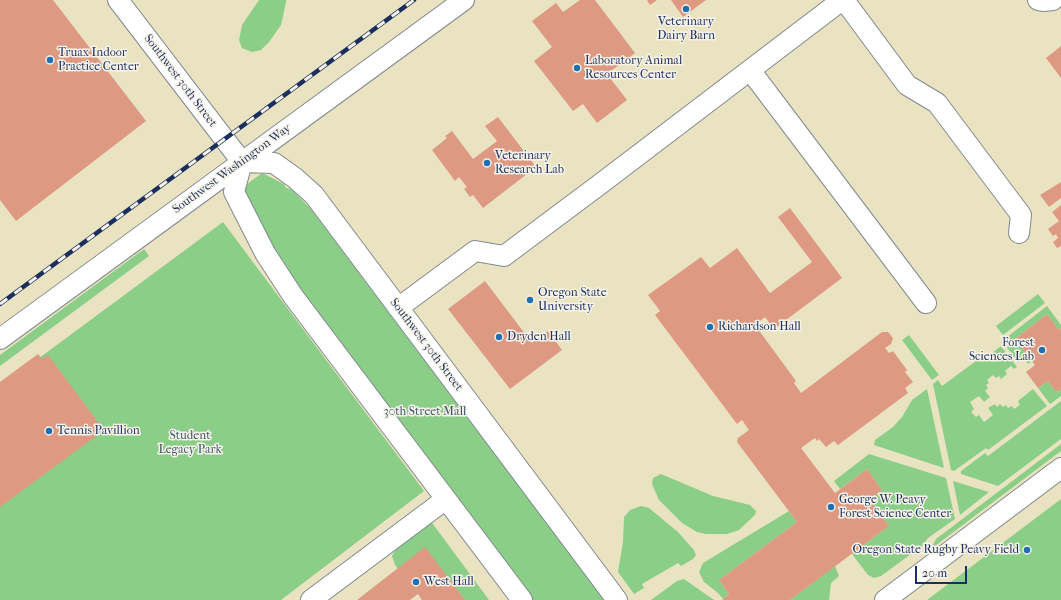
<!DOCTYPE html>
<style>
body{margin:0}
#map{position:relative;width:1061px;height:600px;overflow:hidden;background:#eae3c2;font-family:"IM FELL French Canon",serif}
canvas{display:block}
.scale{position:absolute;left:915px;top:566px;width:52px;height:18px;box-sizing:border-box;border:2px solid #1b2f5e;border-top:0;padding-left:5px;font-size:12px;line-height:14px;white-space:nowrap;color:#1b2f5e;-webkit-text-stroke:3px #f7f3e8;paint-order:stroke}
</style>
<div id="map">
<canvas width="1061" height="600"></canvas>
<div class="scale">20 m</div>
</div>
<script>
const ctx = document.querySelector('canvas').getContext('2d');
ctx.lineJoin = 'round';
function fillPath(path, color) {
  ctx.fillStyle = color;
  ctx.fill(path, 'evenodd');
}
function poly(rows) {
  const path = new Path2D();
  for (const r of rows) {
    path.moveTo(r[0], r[1]);
    for (let i = 2; i < r.length; i += 2) path.lineTo(r[i], r[i + 1]);
  }
  return path;
}
function trace(path, color, width, dash) {
  ctx.strokeStyle = color;
  ctx.lineWidth = width;
  ctx.lineCap = dash ? 'butt' : 'round';
  ctx.setLineDash(dash || []);
  ctx.stroke(path);
}
function drawText(font, color, halo, rows, align = 'center') {
  ctx.font = font + ' "IM FELL French Canon",serif';
  ctx.lineWidth = 3;
  ctx.setLineDash([]);
  ctx.textBaseline = 'middle';
  ctx.strokeStyle = halo;
  ctx.fillStyle = color;
  for (const [text, x, y, turn = 0] of rows) {
    ctx.save();
    ctx.translate(x, y);
    ctx.rotate((+turn || 0) * Math.PI / 180);
    ctx.textAlign = isNaN(turn) ? turn : align;
    if (halo) ctx.strokeText(text, 0, 0);
    ctx.fillText(text, 0, 0);
    ctx.restore();
  }
}
fillPath(poly([
 [259,0,286,0,286,2,281,25,269,42,261,50,252,52,242,48,239,40,242,25],
 [262,173,284,184,286,188,291,189,311,209,604,600,528,600,280,268,242,188],
 [223,222,424,491,281,600,0,600,0,387],
 [144,249,149,256,0,366,0,355],
 [1038,294,1045,303,1003,335,996,326],
 [1047,306,1061,325,1061,328,1059,330,1047,314,1015,339,1032,361,1028,364,1023,357,1018,362,1002,341],
 [909,335,939,375,932,380,902,340],
 [1001,346,1017,367,1014,369,1011,366,1005,371,1007,374,1001,379,999,376,996,378,993,375,987,380,989,383,986,385,988,388,985,391,990,397,984,402,979,396,970,402,974,409,971,412,976,417,979,415,984,422,993,415,988,408,995,404,997,407,1000,404,1003,407,1006,405,1008,408,1012,406,1014,409,1020,405,1018,401,1033,389,1047,406,988,450,986,448,954,471,951,470,933,384,938,380,942,386,984,355,986,358],
 [1048,381,1056,392,1061,389,1061,396,1050,404,1038,388],
 [927,389,944,468,874,445,875,440,893,427,902,417,912,400],
 [1061,401,1061,439,998,486,961,474,961,471,985,453,988,456],
 [1061,444,1061,451,931,549,936,539],
 [869,454,946,478,955,519,928,538,922,546,881,576,874,578,868,575,852,554,889,526,869,500,882,490,867,469,840,489,834,481],
 [661,474,713,496,750,505,756,511,755,515,739,530,727,534,706,534,697,532,682,523,659,500,652,484,653,478],
 [953,481,989,492,960,515],
 [1061,499,1061,600,927,600],
 [641,506,649,508,678,532,694,550,696,555,693,559,681,566,678,563,642,584,644,588,634,594,618,572,623,542,624,517,630,510],
 [789,511,797,522,719,580,729,594,723,599,718,593,704,582,699,572,703,563],
 [430,520,489,600,465,600,425,548,398,569,395,565,392,556,397,546],
 [835,566,839,576,831,583,829,600,790,600],
 [684,579,714,600,651,600,677,581]
]), '#8bce87');
fillPath(poly([
 [0,0,53,0,146,121,16,221,0,200],
 [580,0,595,0,635,53,607,74,627,100,597,123,583,104,573,111,534,61,552,47,532,21,556,3,563,12],
 [647,0,657,0,650,5],
 [671,0,706,0,683,17],
 [1061,46,1061,78,1046,58],
 [498,117,536,167,483,208,473,195,470,197,464,189,467,187,459,177,455,181,432,150,447,138,445,136,452,131,473,159,497,141,485,126],
 [1061,182,1061,198,1049,207,1040,195],
 [1061,205,1061,246,1057,248,1053,242,1058,238,1056,234,1053,236,1048,229,1059,221,1052,212],
 [790,208,842,278,774,329,765,317,755,325,796,381,794,383,801,393,882,332,888,332,893,338,891,344,885,348,889,353,893,351,907,370,905,372,913,382,905,388,908,393,838,445,834,441,826,447,819,439,817,441,815,438,801,448,835,493,867,469,882,490,869,500,889,526,790,600,722,600,729,594,719,580,797,522,737,442,738,438,749,430,742,420,737,424,655,315,660,311,648,295,701,257,710,268,737,248,770,293,812,262,778,217],
 [485,281,532,343,548,331,562,350,510,389,448,309],
 [1047,314,1059,330,1061,328,1061,389,1056,392,1048,381,1038,388,1026,372,1035,365,1015,339],
 [38,354,42,359,48,355,101,426,96,429,99,434,0,507,0,382],
 [425,547,465,600,422,600,418,594,410,600,357,600]
]), '#de9982');
const minor = poly([
 [118,0,242,162],
 [844,0,907,85,937,103,1021,215,1019,233],
 [1038,0,1043,1,1053,0],
 [750,70,926,303],
 [242,162,274,163,295,178,314,195,617,600],
 [242,162,234,192,265,253,293,296,522,600],
 [398,308,475,251,504,256,599,185,842,0],
 [0,339,464,0],
 [311,600,446,499],
 [885,600,1061,468]
]);
trace(minor, '#828990', 22);
trace(minor, '#fff', 20);
const rail = poly([
 [0,304,414,0]
]);
trace(rail, '#1b2f5e', 4.5);
trace(rail, '#f7f3e8', 3, [9]);
for (const [x, y, r, color] of [
 [686,9,4,"#1f6fb2"],
 [50,60,4,"#1f6fb2"],
 [577,68,4,"#1f6fb2"],
 [487,163,4,"#1f6fb2"],
 [530,300,4,"#1f6fb2"],
 [710,327,4,"#1f6fb2"],
 [499,337,4,"#1f6fb2"],
 [1042,350,4,"#1f6fb2"],
 [49,431,4,"#1f6fb2"],
 [831,507,4,"#1f6fb2"],
 [1027,550,4,"#1f6fb2"],
 [416,582,4,"#1f6fb2"]
]) {
  const dot = new Path2D();
  dot.arc(x, y, r, 0, 2 * Math.PI);
  ctx.fillStyle = color;
  ctx.fill(dot);
  trace(dot, '#f7f3e8', 1.5);
}
drawText('12px', '#1b2f5e', '#f7f3e8', [
 ["Veterinary",686,22,"center"],
 ["Dairy Barn",686,36,"center"],
 ["Truax Indoor",58,53],
 ["Practice Center",58,67],
 ["Laboratory Animal",585,61],
 ["Resources Center",585,75],
 ["Veterinary",495,156],
 ["Research Lab",495,170],
 ["Oregon State",538,293],
 ["University",538,307],
 ["Richardson Hall",718,327],
 ["Dryden Hall",507,337],
 ["Forest",1034,343,"right"],
 ["Sciences Lab",1034,357,"right"],
 ["Tennis Pavillion",57,431],
 ["George W. Peavy",839,500],
 ["Forest Science Center",839,514],
 ["Oregon State Rugby Peavy Field",1019,550,"right"],
 ["West Hall",424,582]
], 'left');
drawText('12px', '#1b2f5e', '#f7f3e8', [
 ["Southwest 30th Street",180,81,53],
 ["Southwest Washington Way",232,169,-36],
 ["Southwest 30th Street",426,345,53]
]);
drawText('12px', '#375768', '#f7f3e8', [
 ["30th Street Mall",425,412],
 ["Student",190,436],
 ["Legacy Park",190,450]
]);
</script>
